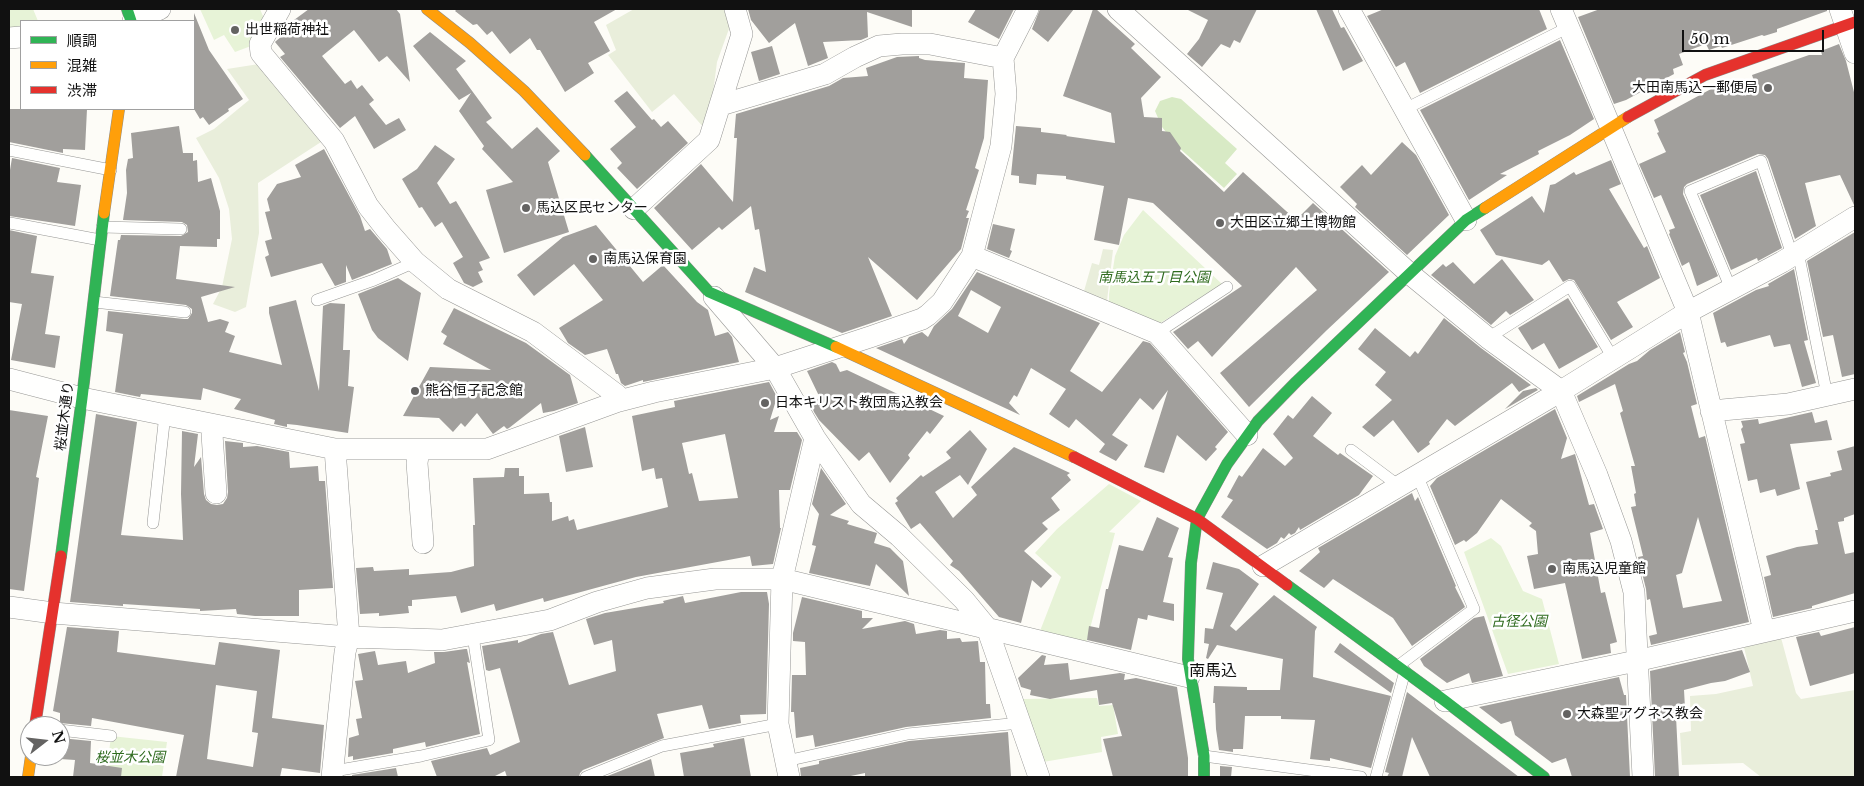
<!DOCTYPE html>
<meta charset="utf-8">
<style>
body{margin:0}
#map{position:relative;width:1864px;height:786px;overflow:hidden;background:#fdfcf7;font-family:"Libre Baskerville","Noto Sans JP",serif}
canvas{display:block}
.frame{position:absolute;inset:0;border:10px solid #111;pointer-events:none}
.legend{position:absolute;left:20px;top:20px;width:175px;height:90px;box-sizing:border-box;background:#fff;border:1px solid #a0a0a0;margin:0;padding:6px 9px;list-style:none;font-size:15px;color:#111}
.legend li{display:flex;align-items:center;gap:10px;height:25px}
.legend b{width:25px;border:1px solid #a0a0a0}
.north{position:absolute;left:20px;top:716px;width:50px;height:50px;box-sizing:border-box;background:#fff;border:1px solid #a0a0a0;border-radius:50%;rotate:74deg;font-size:14px;font-weight:700;line-height:20px;text-align:center;color:#111}
.north::after{content:'';display:block;margin:auto;width:18px;height:22px;background:#646362;clip-path:polygon(50% 0,100% 100%,50% 72%,0 100%)}
.scale{position:absolute;left:1682px;top:30px;width:142px;height:22px;box-sizing:border-box;border:2px solid #111;border-top:0;padding-left:6px;font-size:15px;line-height:18px;white-space:nowrap;color:#111;-webkit-text-stroke:4px #fff;paint-order:stroke}
</style>
<div id="map">
<canvas width="1864" height="786"></canvas>
<div class="frame"></div>
<ul class="legend">
<li><b style="height:6px;background:#30b455"></b>順調</li>
<li><b style="height:6px;background:#ff9f0a"></b>混雑</li>
<li><b style="height:6px;background:#e5322d"></b>渋滞</li>
</ul>
<div class="north">N</div>
<div class="scale">50 m</div>
</div>
<script>
const ctx = document.querySelector('canvas').getContext('2d');
ctx.lineJoin = 'round';
function fillPath(path, color) {
  ctx.fillStyle = color;
  ctx.fill(path, 'evenodd');
}
function poly(rows) {
  const path = new Path2D();
  for (const r of rows) {
    path.moveTo(r[0], r[1]);
    for (let i = 2; i < r.length; i += 2) path.lineTo(r[i], r[i + 1]);
  }
  return path;
}
function trace(path, color, width, dash) {
  ctx.strokeStyle = color;
  ctx.lineWidth = width;
  ctx.lineCap = dash ? 'butt' : 'round';
  ctx.setLineDash(dash || []);
  ctx.stroke(path);
}
function drawText(font, color, halo, rows, align = 'center') {
  ctx.font = font + ' "Libre Baskerville","Noto Sans JP",serif';
  ctx.lineWidth = 5;
  ctx.setLineDash([]);
  ctx.textBaseline = 'middle';
  ctx.strokeStyle = halo;
  ctx.fillStyle = color;
  for (const [text, x, y, turn = 0] of rows) {
    ctx.save();
    ctx.translate(x, y);
    ctx.rotate((+turn || 0) * Math.PI / 180);
    ctx.textAlign = isNaN(turn) ? turn : align;
    if (halo) ctx.strokeText(text, 0, 0);
    ctx.fillText(text, 0, 0);
    ctx.restore();
  }
}
fillPath(poly([
 [9,9,33,9,38,21,21,21,21,27,9,28],
 [200,9,260,9,265,21,251,46,235,52,224,35,214,40],
 [1143,210,1222,284,1154,327,1109,304,1109,294,1115,256,1124,235],
 [1109,484,1141,501,1109,532,1115,533,1086,644,1040,631,1061,577,1035,553,1057,529],
 [1491,538,1501,546,1523,591,1542,599,1559,664,1508,674,1464,552],
 [1097,698,1099,706,1113,705,1118,734,1101,737,1102,752,1043,762,1023,699],
 [111,736,167,742,162,777,106,777]
]), '#e7f3d7');
fillPath(poly([
 [1172,97,1181,99,1237,149,1225,163,1237,174,1224,188,1177,146,1162,127,1155,111,1160,101]
]), '#d8eac5');
fillPath(poly([
 [634,9,724,9,730,26,717,62,710,116,705,129,674,94,652,112,608,55,616,50,606,25],
 [259,64,321,142,258,183,259,233,246,307,235,312,213,304,222,287,232,239,229,209,219,178,196,138,214,129,249,100,227,69],
 [1103,249,1113,250,1107,301,1084,291,1092,263,1099,265],
 [1780,634,1796,693,1801,699,1855,690,1855,777,1761,777,1743,763,1682,765,1680,733,1691,731,1690,696,1716,694,1753,686,1744,647]
]), '#e9eedb');
fillPath(poly([
 [309,9,396,9,400,14,410,82,387,56,379,62,354,30,322,56,345,84,351,80,357,89,362,85,374,100,369,104,386,125,399,118,406,130,374,149,355,116,340,128,280,57,285,54,275,42,276,41,297,24,294,20],
 [457,9,617,9,594,22,610,51,588,63,594,73,565,92,540,50,537,50,530,38,510,54,492,31,487,35,477,24,473,25,455,11],
 [748,9,912,9,912,27,867,12,868,37,861,40,823,42,828,58,808,66,795,23,769,43,751,20],
 [976,9,1014,9,999,39,968,22],
 [1040,9,1074,9,1048,42,1032,29],
 [1093,9,1096,9,1135,44,1131,48,1161,77,1141,98,1144,117,1162,118,1162,131,1170,132,1181,148,1180,151,1224,192,1243,172,1296,220,1313,203,1389,272,1327,330,1249,407,1220,373,1317,290,1296,267,1212,357,1198,341,1188,349,1173,332,1242,286,1153,203,1128,198,1119,245,1094,240,1104,186,1066,179,1066,176,1037,174,1036,185,1019,183,1019,176,1011,175,1016,126,1041,128,1041,132,1067,135,1066,136,1115,143,1111,113,1063,96],
 [1186,9,1257,9,1240,43,1234,40,1230,48,1221,44,1202,67,1187,54,1199,39,1208,20],
 [1316,9,1332,9,1341,28,1344,27,1363,61,1343,71],
 [1384,9,1539,9,1547,29,1420,93,1405,62,1396,67,1367,16],
 [1600,9,1827,9,1827,11,1777,29,1777,32,1764,36,1762,35,1722,48,1721,46,1709,50,1706,44,1679,54,1683,65,1673,69,1674,74,1626,100,1614,104,1578,17],
 [194,13,209,50,243,99,228,109,229,111,209,125,203,117,200,119,194,109],
 [430,32,466,61,456,69,492,118,486,122,512,149,537,127,560,151,548,162,569,232,504,253,486,190,513,182,482,149,484,146,459,111,471,93,459,100,413,46],
 [1560,40,1594,119,1570,135,1538,151,1539,154,1500,174,1507,175,1469,200,1420,110],
 [1839,44,1846,61,1855,96,1855,205,1854,205,1840,175,1805,183,1816,226,1795,239,1768,159,1765,155,1758,154,1687,184,1684,187,1683,194,1718,276,1697,286,1689,262,1682,266,1669,234,1670,233,1669,230,1675,228,1661,195,1654,198,1639,164,1666,152,1657,133,1659,132,1654,120,1711,89,1720,86,1722,93,1754,81,1752,75,1809,55,1822,55,1821,51],
 [772,46,780,74,759,81,751,52],
 [919,56,919,58,925,60,965,63,964,78,988,80,984,138,975,168,979,170,966,210,969,211,966,218,969,218,961,249,917,300,868,257,892,316,842,333,745,292,754,267,766,272,759,229,755,230,751,206,722,230,719,227,692,250,654,208,701,164,733,202,737,138,734,138,736,114,829,86,843,78,868,76,866,68,897,57],
 [627,91,652,120,654,119,661,127,668,121,688,143,637,189,617,168,622,163,610,149,636,127,614,101],
 [9,109,87,109,85,150,63,149,63,153,9,142],
 [179,126,183,153,193,153,193,161,197,160,198,182,211,178,220,211,220,239,217,239,217,247,180,246,176,279,235,287,201,297,208,322,220,319,229,322,225,332,235,336,229,352,282,365,269,313,269,307,296,300,319,391,323,306,330,303,345,304,343,350,350,350,348,386,354,387,348,433,297,425,287,424,287,427,274,424,275,420,234,409,241,399,203,388,201,400,141,394,140,397,115,392,123,334,106,331,108,311,184,319,188,319,192,313,192,309,186,305,110,296,118,240,120,240,121,235,181,236,188,232,187,225,182,222,123,220,127,193,126,170,128,159,133,158,131,133],
 [1402,142,1416,155,1449,215,1407,255,1355,207,1357,204,1340,187,1362,165,1371,175],
 [435,145,455,159,437,183,450,204,456,201,490,258,479,262,483,270,478,272,483,282,473,287,464,283,453,263,463,257,442,222,435,227,422,207,419,208,402,179,417,169],
 [324,149,360,216,365,231,370,229,387,249,392,264,352,280,346,265,346,282,335,286,322,263,271,277,265,257,269,255,265,241,272,239,265,212,270,211,267,199,277,184,301,177,295,165],
 [12,158,60,168,57,182,81,185,75,226,9,216,9,176],
 [1611,160,1621,184,1609,189,1644,248,1647,246,1660,278,1617,302,1633,327,1611,340,1574,280,1569,279,1563,282,1549,260,1542,265,1496,255,1480,230,1532,196,1544,213,1550,185,1555,184,1574,172,1576,175],
 [1756,171,1782,248,1758,261,1757,258,1731,270,1700,195],
 [993,224,1015,229,1010,250,1012,251,1009,258,987,249],
 [596,225,643,282,663,265,697,302,708,310,715,336,728,332,732,337,739,362,643,382,643,380,625,386,621,383,618,374,616,374,607,349,585,355,568,343,559,328,603,300,574,264,534,296,517,275,563,237],
 [9,230,37,236,31,273,54,276,45,334,60,336,55,368,11,360,22,304,9,302],
 [1855,232,1855,374,1842,377,1833,335,1823,337,1807,261],
 [1502,259,1534,300,1510,315,1506,311,1491,325,1431,275,1443,264,1446,267,1453,262,1474,284],
 [1794,269,1808,340,1804,341,1816,383,1802,387,1790,344,1774,347,1770,335,1727,347,1725,342,1721,343,1713,313,1756,290,1769,286,1768,284],
 [977,272,1100,323,1070,371,1102,392,1143,341,1150,343,1228,432,1215,447,1217,449,1206,461,1177,435,1164,473,1144,467,1168,390,1153,410,1140,398,1112,435,1128,445,1116,461,1099,452,1105,444,1076,419,1069,428,1049,414,1066,389,1031,368,1017,397,1014,395,1009,403,1020,415,876,348,902,339,904,344,909,337,922,332,928,337,934,326,952,309],
 [971,290,1001,307,988,333,958,316],
 [398,278,421,293,408,361,378,338,372,330,358,294],
 [1568,298,1598,347,1559,369,1544,343,1532,350,1518,328],
 [454,308,526,343,570,375,578,403,554,411,543,413,541,403,509,428,507,429,504,426,493,434,477,413,465,427,461,423,453,432,439,418,403,416,430,367,491,370,443,344,447,336,441,332],
 [1444,318,1481,348,1531,385,1519,392,1512,383,1455,426,1447,419,1429,442,1430,444,1418,453,1393,420,1374,437,1362,427,1392,400,1375,385,1386,372,1358,349,1375,328,1410,357,1415,351,1418,354],
 [1680,332,1685,352,1683,353,1687,362,1697,404,1691,406,1699,438,1705,436,1749,622,1651,645,1649,636,1657,634,1650,599,1647,600,1646,589,1638,557,1643,556,1631,507,1636,506,1634,494,1636,493,1631,466,1635,466,1620,413,1623,411,1615,384,1579,402,1577,396,1629,364,1637,361,1650,350],
 [1698,517,1722,601,1683,608,1676,575,1682,573],
 [832,362,836,364,840,372,847,370,944,416,930,434,927,431,908,455,910,458,890,483,869,452,859,461,819,420,814,412,810,402,820,398,807,371],
 [769,382,777,397,770,420,779,416,774,432,797,432,802,440,790,490,779,490,780,528,781,528,773,564,752,566,750,556,636,577,544,602,543,598,496,611,494,604,461,613,456,596,412,600,412,606,408,606,409,613,379,616,379,613,360,614,356,568,373,567,374,571,409,569,409,575,451,572,474,566,473,525,475,525,473,478,504,477,505,468,519,468,519,476,524,476,524,494,549,493,550,502,552,502,552,521,568,516,569,521,574,519,577,530,668,507,662,478,656,479,654,468,642,471,632,416,675,407,674,401],
 [725,434,738,498,699,501,692,473,689,474,682,443],
 [1536,388,1538,390,1505,409,1523,391],
 [1312,396,1332,413,1313,436,1338,455,1340,453,1373,476,1359,495,1300,530,1299,527,1295,533,1291,535,1289,533,1284,539,1281,537,1277,543,1267,549,1221,517,1233,500,1227,497,1239,475,1242,477,1263,448,1285,466,1293,458,1273,434,1288,415,1293,419],
 [1555,409,1567,438,1561,459,1575,454,1589,505,1594,504,1603,529,1590,533,1601,593,1605,592,1617,642,1610,644,1611,653,1582,659,1565,583,1534,589,1527,556,1538,554,1536,531,1529,526,1532,523,1501,499,1477,533,1466,542,1464,540,1455,545,1430,486,1437,478],
 [9,410,48,416,36,477,39,478,24,591,9,589],
 [1812,412,1815,423,1827,420,1832,440,1790,444,1800,489,1777,496,1775,489,1760,493,1757,479,1748,481,1740,444,1745,443,1741,429,1743,427,1741,421,1758,419,1759,424],
 [96,414,137,422,121,535,183,540,181,494,182,431,198,434,194,467,201,457,204,494,206,500,211,504,217,505,223,504,227,498,228,492,225,441,243,443,243,447,257,446,289,452,290,468,318,466,319,481,325,481,333,588,299,590,299,616,255,616,237,614,236,609,200,611,200,609,123,604,123,606,70,602],
 [585,427,593,467,566,472,559,436],
 [970,430,987,449,968,485,960,475,935,492,953,518,977,495,971,487,1014,447,1070,473,1067,475,1071,480,1051,498,1060,510,1042,523,1048,529,1024,551,1052,576,1041,588,1032,580,1021,623,999,617,959,571,950,565,953,561,920,523,911,529,895,503,898,501,896,498,921,475,923,477,951,458,946,452],
 [1855,446,1855,514,1844,518,1844,521,1838,522,1845,554,1855,552,1855,593,1812,606,1812,608,1773,617,1764,577,1771,575,1766,556,1797,547,1818,544,1815,530,1818,530,1806,482,1831,476,1830,473,1842,470,1837,451],
 [821,468,846,504,830,515,849,521,847,524,877,533,874,543,890,548,903,561,909,596,876,564,870,586,809,573,816,546,812,545,819,514,812,504],
 [1412,493,1415,501,1418,497,1456,586,1455,587,1465,607,1412,646,1393,618,1333,579,1324,588,1299,571,1320,552,1318,548],
 [1157,517,1179,528,1168,557,1173,558,1163,602,1174,604,1174,621,1148,615,1147,620,1138,618,1131,650,1087,640,1089,626,1099,628,1106,589,1108,589,1119,545,1143,551],
 [1213,562,1239,569,1259,584,1230,626,1236,631,1274,595,1317,627,1315,631,1313,677,1391,696,1371,768,1330,758,1330,761,1310,759,1315,720,1281,719,1281,716,1245,716,1243,749,1233,749,1233,752,1219,750,1216,729,1215,703,1213,703,1214,686,1247,687,1247,690,1280,690,1283,659,1217,645,1208,659,1206,658,1209,644,1204,643,1205,628,1213,629,1223,593,1206,589],
 [741,592,767,592,769,604,766,714,740,715,741,723,709,729,702,705,657,714,664,738,583,770,580,773,579,777,507,777,505,771,493,777,437,777,431,761,487,748,490,755,520,742,500,668,489,671,486,670,482,646,518,640,518,643,541,634,553,632,569,685,616,671,612,640,594,645,586,619,605,613,664,603,663,601,683,596,685,603],
 [802,597,862,611,862,618,873,618,862,629,905,621,914,624,916,634,940,630,947,631,947,639,960,638,962,642,978,641,980,662,985,662,986,704,990,704,991,718,906,727,815,747,813,735,796,738,794,712,791,712,792,675,806,675,805,642,793,641,793,633],
 [1484,616,1503,676,1472,683,1469,673,1447,683,1424,666,1420,659,1474,618],
 [67,627,119,631,117,652,215,665,219,642,280,650,272,718,324,725,320,773,282,768,280,777,176,777,184,735,92,718,91,726,60,723,60,713,53,711],
 [216,685,257,691,252,732,258,733,253,767,207,759],
 [1855,627,1855,673,1810,686,1796,637,1819,632,1821,636],
 [1340,643,1394,683,1391,693,1334,652],
 [465,649,467,649,470,663,467,662,480,734,426,747,425,742,393,749,393,753,353,760,353,756,348,757,349,738,359,735,356,719,362,718,355,681,363,680,358,654,375,651,378,665,406,661,408,673,435,663,434,652,444,652],
 [1742,650,1750,672,1725,681,1711,683,1684,690,1685,708,1682,708,1682,716,1676,716,1679,777,1655,777,1650,671],
 [1042,655,1046,656,1044,665,1068,663,1070,680,1120,673,1125,674,1124,680,1136,678,1177,687,1188,758,1188,777,1113,777,1103,739,1122,736,1112,703,1099,705,1097,690,1050,699,1030,695,1031,690,1021,687,1018,678],
 [1619,677,1624,695,1626,695,1630,777,1572,777,1566,758,1552,763,1515,735,1511,721,1501,724,1479,707],
 [1407,692,1436,714,1519,777,1430,777,1412,737,1402,777,1387,777,1389,773,1385,772],
 [1008,732,1011,776,865,777,865,773,846,777,801,777,800,768,819,764,819,761,909,741],
 [60,738,91,741,90,763,122,768,121,777,73,777,75,760,60,759],
 [744,738,751,777,684,777,680,753,714,747,713,744],
 [651,759,655,777,605,777],
 [1220,766,1232,767,1231,777,1220,777],
 [396,768,398,777,352,777,352,775]
]), '#a19f9c');
const lane = poly([
 [1405,109,1569,27],
 [9,150,111,170],
 [10,223,100,240],
 [102,227,181,229],
 [1798,252,1827,395],
 [1731,289,1690,191,1761,161,1792,255],
 [317,300,374,280,415,262],
 [94,302,185,312],
 [1157,333,1227,287],
 [1488,338,1570,286,1613,358],
 [1351,450,1399,486],
 [153,523,165,414],
 [1398,666,1474,609,1417,475],
 [60,730,111,736],
 [1204,756,1361,777],
 [786,761,908,734,1020,723],
 [334,771,421,756,489,740,473,636],
 [586,777,662,746,778,724],
 [1376,777,1405,671]
]);
const street = poly([
 [280,9,260,44,261,53,334,141,368,206,386,229,415,262,448,289,533,332,617,395,619,401],
 [1118,9,1410,274,1488,338,1561,391,1597,475,1621,541,1634,592,1643,777],
 [1349,9,1466,220],
 [1561,9,1688,312,1764,631],
 [1840,9,1855,53],
 [133,21,160,9],
 [9,38,21,37],
 [721,105,825,74,855,57,879,46,902,44,930,44,1003,58],
 [634,209,709,140,742,34,735,9],
 [972,256,1157,333,1247,435],
 [714,297,775,368,815,438,861,504,899,536,964,600,987,628,1039,777],
 [9,379,82,398,335,449,487,449,619,401,654,392,775,368,870,337,922,319,928,315,942,302,972,256,1001,146,1006,94,1003,58,1028,9],
 [1711,411,1788,404,1855,389],
 [214,425,212,434,216,493],
 [419,449,417,463,423,543],
 [1263,566,1561,391,1688,312,1782,262,1855,217],
 [9,607,53,613,349,637,442,640,550,620,597,602,647,588,715,579,782,579,1189,677],
 [1445,701,1636,661,1855,611],
 [332,777,345,652,349,637,335,449],
 [789,777,778,724,782,579,815,438]
]);
const fast = poly([
 [127,9,131,21],
 [585,155,709,292,836,347],
 [61,556,82,398,104,213],
 [1287,585,1445,701,1544,777],
 [1204,777,1204,756,1188,659,1191,563,1197,519,1227,464,1258,421,1296,382,1466,220,1485,208]
]);
const slow = poly([
 [427,9,470,43,524,91,585,155],
 [1485,208,1628,117],
 [104,213,119,109],
 [836,347,1074,457],
 [28,777,31,756]
]);
const jam = poly([
 [1628,117,1705,75,1855,22],
 [1074,457,1197,519,1287,585],
 [35,726,61,556]
]);
trace(lane, '#979795', 12);
trace(street, '#979795', 22);
trace(fast, '#8e8d8b', 12);
trace(slow, '#8e8d8b', 12);
trace(jam, '#8e8d8b', 12);
trace(lane, '#fffffe', 11);
trace(street, '#fffffe', 21);
trace(fast, '#30b455', 11);
trace(slow, '#ff9f0a', 11);
trace(jam, '#e5322d', 11);
for (const [x, y, r, color] of [
 [235,30,5,"#646362"],
 [1768,88,5,"#646362"],
 [526,208,5,"#646362"],
 [1220,223,5,"#646362"],
 [593,259,5,"#646362"],
 [415,391,5,"#646362"],
 [765,403,5,"#646362"],
 [1552,569,5,"#646362"],
 [1567,714,5,"#646362"]
]) {
  const dot = new Path2D();
  dot.arc(x, y, r, 0, 2 * Math.PI);
  ctx.fillStyle = color;
  ctx.fill(dot);
  trace(dot, '#fff', 2);
}
drawText('14px', '#111', '#fff', [
 ["出世稲荷神社",245,30],
 ["大田南馬込一郵便局",1758,88,"right"],
 ["馬込区民センター",536,208],
 ["大田区立郷土博物館",1230,223],
 ["南馬込保育園",603,259],
 ["熊谷恒子記念館",425,391],
 ["日本キリスト教団馬込教会",775,403],
 ["南馬込児童館",1562,569],
 ["大森聖アグネス教会",1577,714]
], 'left');
drawText('italic 14px', '#2f6b1f', '#fff', [
 ["南馬込五丁目公園",1154,278],
 ["古径公園",1519,622],
 ["桜並木公園",130,758]
]);
drawText('14px', '#111', '#fff', [
 ["桜並木通り",65,416,-83]
]);
drawText('16px', '#111', '#fff', [
 ["南馬込",1213,671]
]);
</script>
